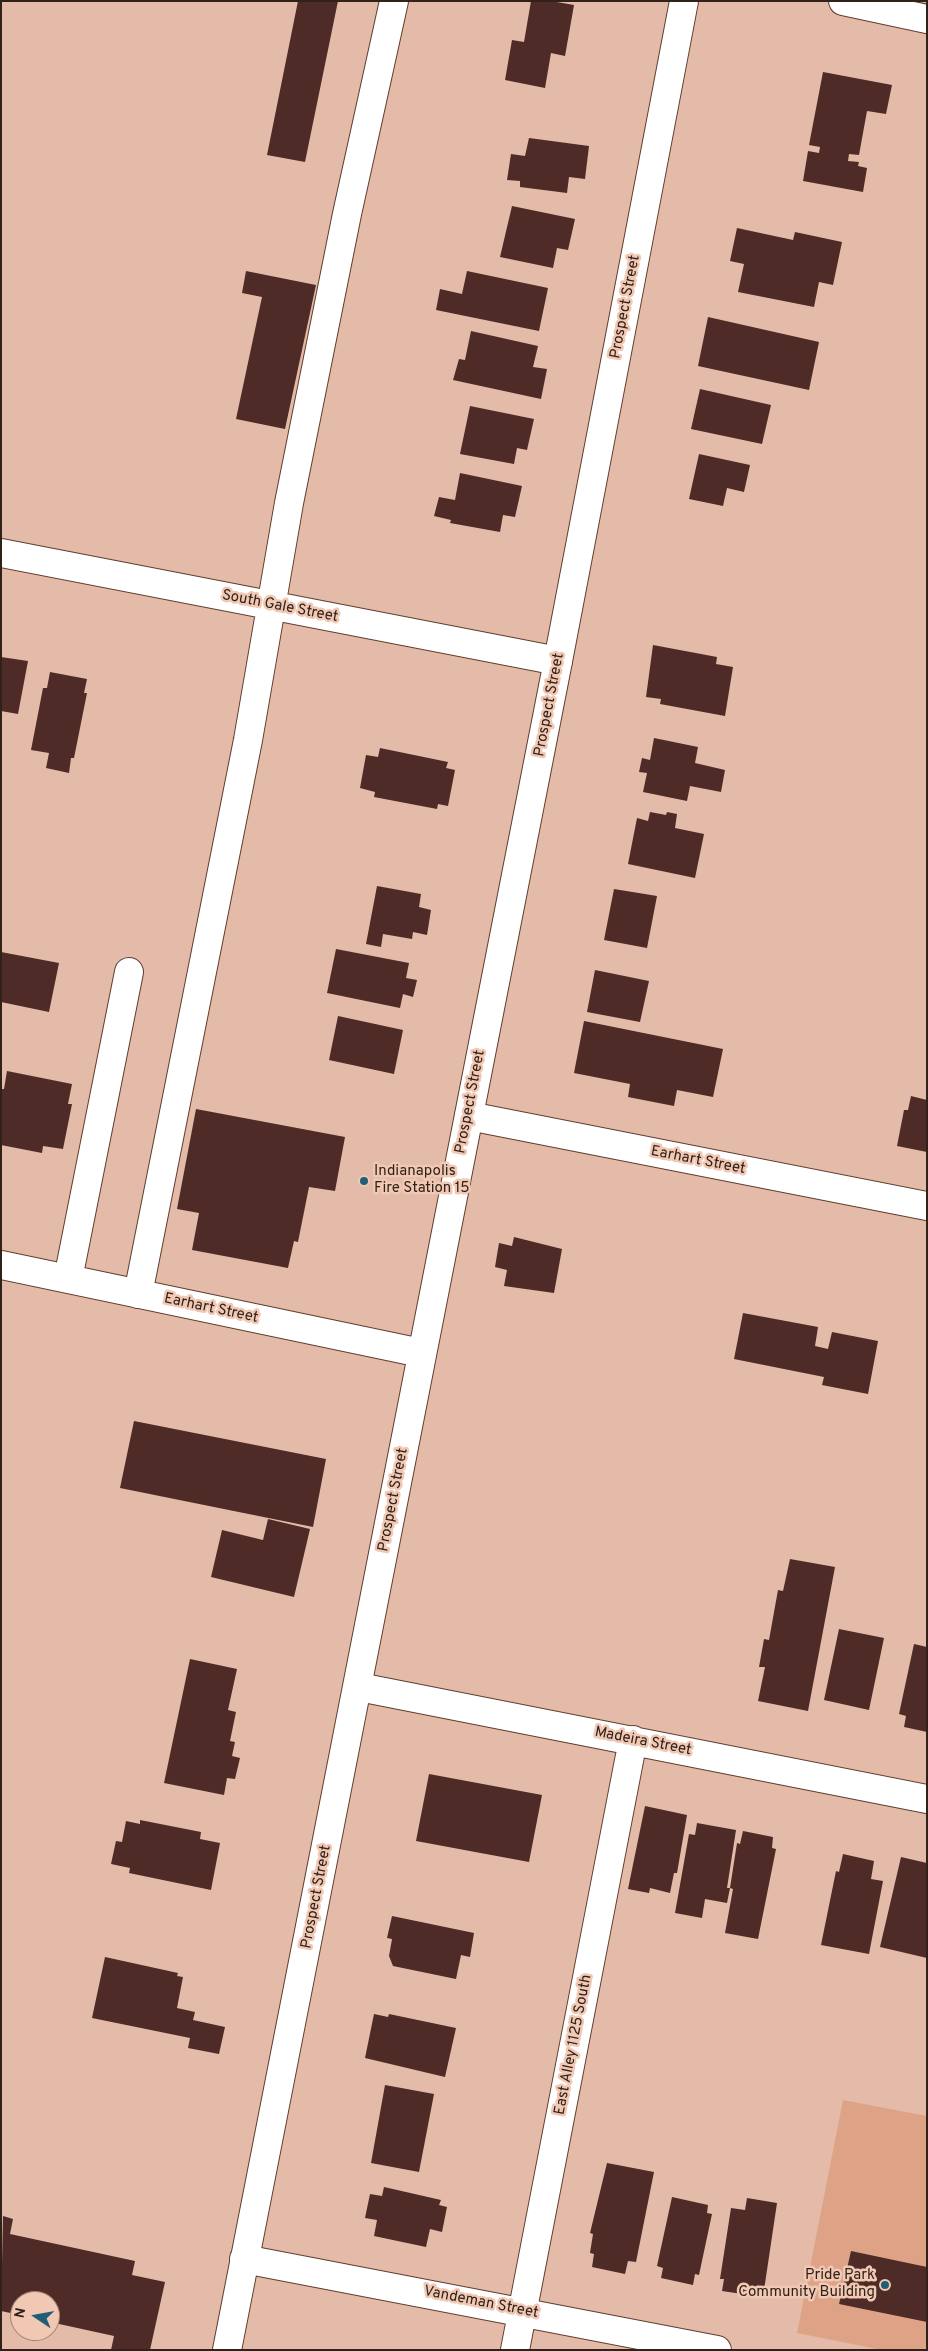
<!DOCTYPE html>
<style>
body{margin:0}
#map{position:relative;width:928px;height:2351px;overflow:hidden;background:#e4bba8;font-family:Overpass,sans-serif}
canvas{display:block}
.frame{position:absolute;inset:0;border:2px solid #302119;pointer-events:none}
.north{position:absolute;left:10px;top:2291px;width:50px;height:50px;box-sizing:border-box;background:#f1c8b4;border:1px solid #a48576;border-radius:50%;rotate:282deg;font-size:14px;font-weight:700;line-height:20px;text-align:center;color:#302119}
.north::after{content:'';display:block;margin:auto;width:18px;height:22px;background:#215e75;clip-path:polygon(50% 0,100% 100%,50% 72%,0 100%)}
</style>
<div id="map">
<canvas width="928" height="2351"></canvas>
<div class="frame"></div>
<div class="north">N</div>
</div>
<script>
const ctx = document.querySelector('canvas').getContext('2d');
ctx.lineJoin = 'round';
function fillPath(path, color) {
  ctx.fillStyle = color;
  ctx.fill(path, 'evenodd');
}
function poly(rows) {
  const path = new Path2D();
  for (const r of rows) {
    path.moveTo(r[0], r[1]);
    for (let i = 2; i < r.length; i += 2) path.lineTo(r[i], r[i + 1]);
  }
  return path;
}
function trace(path, color, width, dash) {
  ctx.strokeStyle = color;
  ctx.lineWidth = width;
  ctx.lineCap = dash ? 'butt' : 'round';
  ctx.setLineDash(dash || []);
  ctx.stroke(path);
}
function drawText(font, color, halo, rows, align = 'center') {
  ctx.font = font + ' Overpass,sans-serif';
  ctx.lineWidth = 5;
  ctx.setLineDash([]);
  ctx.textBaseline = 'middle';
  ctx.strokeStyle = halo;
  ctx.fillStyle = color;
  for (const [text, x, y, turn = 0] of rows) {
    ctx.save();
    ctx.translate(x, y);
    ctx.rotate((+turn || 0) * Math.PI / 180);
    ctx.textAlign = isNaN(turn) ? turn : align;
    if (halo) ctx.strokeText(text, 0, 0);
    ctx.fillText(text, 0, 0);
    ctx.restore();
  }
}
fillPath(poly([
 [843,2100,927,2116,927,2350,882,2350,797,2333]
]), '#dea387');
fillPath(poly([
 [298,1,338,1,305,162,267,155],
 [531,1,551,1,574,5,565,56,551,53,545,88,505,80,512,40,524,42],
 [823,72,892,85,886,114,867,111,859,155,849,154,848,161,859,162,858,166,867,168,863,192,803,181,808,151,819,153,820,147,809,145],
 [529,138,589,146,585,179,569,177,567,193,520,187,520,181,507,180,511,154,525,156],
 [512,206,575,219,568,250,557,248,553,268,500,257],
 [737,228,793,240,795,232,842,242,833,285,819,282,814,307,738,292,744,264,730,261],
 [246,271,316,285,285,429,236,419,262,297,242,293],
 [467,271,548,288,539,331,436,310,440,289,462,294],
 [708,317,819,342,809,390,698,366],
 [471,331,538,346,533,367,547,369,541,399,453,380,459,359,465,360],
 [700,389,771,405,762,444,691,429],
 [470,406,534,419,527,450,517,448,514,464,460,454],
 [699,454,750,465,744,492,727,488,723,506,689,499],
 [460,473,522,486,515,517,503,515,500,532,450,523,451,520,434,516,439,497,455,500],
 [653,645,717,657,716,664,733,667,725,716,660,704,661,699,646,697],
 [1,657,28,661,18,714,1,711],
 [50,672,87,679,84,693,87,693,74,758,71,758,69,773,46,768,49,753,31,750,43,688,47,688],
 [654,738,698,747,695,763,725,770,721,792,690,786,687,801,643,792,647,773,639,772,642,758,650,760],
 [380,748,448,762,446,768,455,770,448,806,438,804,437,809,374,797,375,792,360,788,366,755,378,757],
 [650,812,666,815,667,812,677,814,675,828,704,834,695,878,628,864,637,818,648,821],
 [377,886,421,894,419,907,431,910,427,935,413,932,412,939,383,934,381,947,366,944],
 [614,889,657,896,647,948,604,940],
 [336,949,409,963,406,978,417,980,413,997,403,994,400,1008,327,993],
 [1,952,59,963,49,1012,1,1002],
 [595,970,649,981,640,1022,587,1012],
 [338,1016,403,1030,394,1074,329,1060],
 [584,1021,723,1049,713,1097,677,1090,674,1106,628,1097,630,1084,574,1073],
 [7,1071,72,1084,68,1104,72,1104,63,1149,43,1146,42,1153,1,1145,1,1089,4,1089],
 [911,1096,927,1100,927,1152,897,1146,904,1110,908,1110],
 [196,1109,345,1137,335,1191,309,1187,298,1242,294,1241,288,1268,192,1250,199,1213,177,1209],
 [514,1237,562,1249,554,1293,504,1286,507,1270,495,1267,499,1243,512,1246],
 [743,1313,818,1327,815,1346,828,1349,832,1332,878,1341,868,1394,822,1385,824,1377,734,1359],
 [134,1421,326,1459,313,1527,120,1488],
 [268,1519,310,1529,294,1597,211,1577,222,1530,263,1540],
 [790,1559,835,1567,808,1711,758,1701,765,1667,759,1667,764,1639,769,1640,778,1590,783,1591],
 [839,1629,884,1638,869,1710,824,1700],
 [914,1644,927,1647,927,1732,904,1727,906,1716,899,1714],
 [190,1659,237,1669,228,1710,236,1712,230,1741,235,1742,232,1756,240,1758,235,1779,227,1778,224,1795,164,1783],
 [429,1774,542,1795,529,1862,416,1841],
 [645,1806,687,1815,677,1873,674,1873,670,1893,650,1888,649,1893,628,1889],
 [140,1820,201,1832,200,1839,220,1843,211,1890,129,1873,130,1868,111,1864,116,1841,122,1842,126,1821,140,1824],
 [697,1823,736,1830,727,1888,730,1888,727,1903,705,1899,702,1918,675,1913,689,1834,695,1835],
 [743,1831,773,1837,772,1848,776,1849,758,1939,725,1933,733,1889,730,1888,737,1843,740,1844],
 [843,1854,874,1861,871,1879,883,1881,869,1954,821,1945,836,1871,839,1872],
 [901,1857,927,1863,927,1958,880,1947],
 [392,1916,474,1933,470,1957,461,1955,456,1979,393,1966,389,1956,392,1939,387,1938],
 [105,1957,178,1973,177,1976,183,1977,177,2008,195,2012,193,2020,225,2027,219,2054,188,2048,190,2038,92,2018],
 [374,2014,388,2017,389,2014,456,2028,445,2077,365,2058],
 [385,2085,434,2094,419,2172,371,2163],
 [607,2163,654,2172,636,2262,628,2261,625,2274,592,2267,594,2254,590,2253,593,2234,590,2233],
 [384,2187,441,2200,439,2205,447,2207,442,2232,430,2229,426,2247,374,2236,377,2220,365,2218,370,2194,382,2196],
 [672,2197,708,2205,707,2213,712,2214,699,2275,695,2274,693,2285,661,2278,663,2268,657,2266],
 [747,2198,777,2203,763,2297,722,2291,724,2279,720,2279,731,2208,745,2210],
 [3,2216,13,2219,10,2234,135,2261,132,2275,165,2282,150,2350,111,2350,114,2336,50,2322,50,2301,20,2301,20,2315,1,2311],
 [851,2251,927,2267,927,2322,839,2304]
]), '#4e2b27');
const minor = poly([
 [843,1,927,19],
 [1,553,558,661],
 [469,1116,927,1206],
 [1,1265,421,1353],
 [68,1279,129,972],
 [138,1294,248,740,289,503,347,214,394,1],
 [359,1687,927,1799],
 [244,2259,717,2350],
 [515,2350,633,1740]
]);
const major = poly([
 [227,2350,558,661,684,1]
]);
trace(minor, '#5f3e2e', 30);
trace(major, '#5f3e2e', 30);
trace(minor, '#fff', 28);
trace(major, '#fff', 28);
for (const [x, y, r, color] of [
 [364,1181,5,"#215e75"],
 [885,2285,5,"#215e75"]
]) {
  const dot = new Path2D();
  dot.arc(x, y, r, 0, 2 * Math.PI);
  ctx.fillStyle = color;
  ctx.fill(dot);
  trace(dot, '#f1c8b4', 2);
}
drawText('15px', '#302119', '#f1c8b4', [
 ["Prospect Street",626,307,-79],
 ["South Gale Street",280,607,11],
 ["Prospect Street",550,705,-79],
 ["Prospect Street",471,1102,-79],
 ["Earhart Street",698,1161,11],
 ["Earhart Street",211,1309,12],
 ["Prospect Street",394,1500,-79],
 ["Madeira Street",643,1742,11],
 ["Prospect Street",317,1897,-79],
 ["East Alley 1125 South",574,2045,-79],
 ["Vandeman Street",481,2303,11]
]);
drawText('15px', '#302119', '#f1c8b4', [
 ["Indianapolis",374,1172],
 ["Fire Station 15",374,1189],
 ["Pride Park",875,2276,"right"],
 ["Community Building",875,2293,"right"]
], 'left');
</script>
